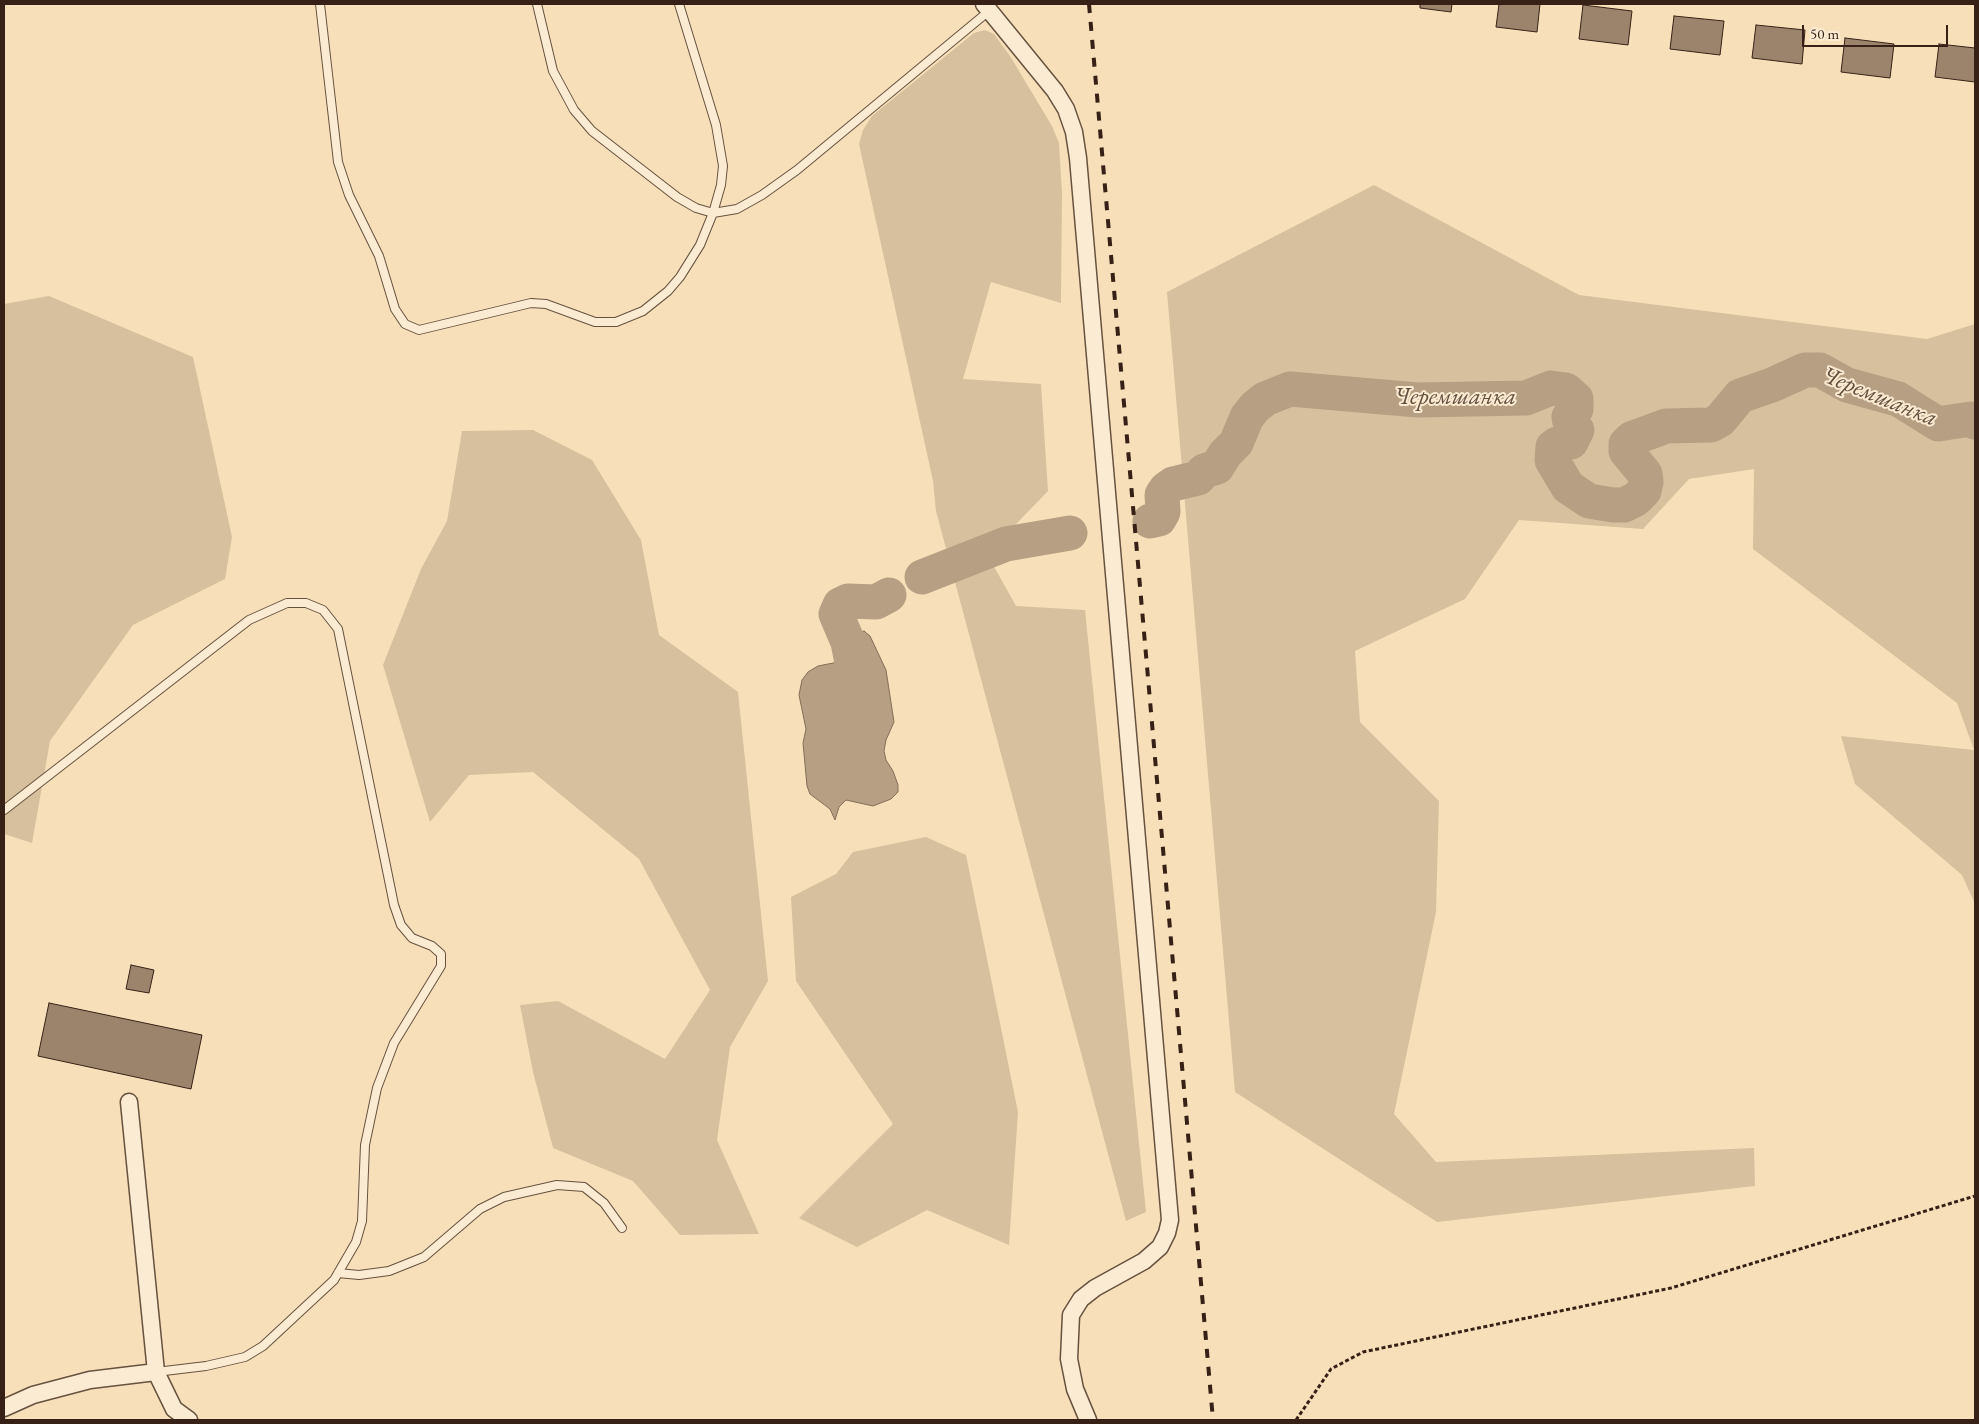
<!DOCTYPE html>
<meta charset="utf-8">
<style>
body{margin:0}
#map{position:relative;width:1979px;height:1424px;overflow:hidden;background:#f7e0b9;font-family:"EB Garamond",serif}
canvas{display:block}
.frame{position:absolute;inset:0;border:5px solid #372116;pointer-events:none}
.scale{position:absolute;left:1802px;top:25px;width:146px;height:22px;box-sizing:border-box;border:2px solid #372116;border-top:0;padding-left:6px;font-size:15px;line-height:18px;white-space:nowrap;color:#372116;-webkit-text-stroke:4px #faebd2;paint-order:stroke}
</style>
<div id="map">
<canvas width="1979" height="1424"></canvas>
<div class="frame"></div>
<div class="scale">50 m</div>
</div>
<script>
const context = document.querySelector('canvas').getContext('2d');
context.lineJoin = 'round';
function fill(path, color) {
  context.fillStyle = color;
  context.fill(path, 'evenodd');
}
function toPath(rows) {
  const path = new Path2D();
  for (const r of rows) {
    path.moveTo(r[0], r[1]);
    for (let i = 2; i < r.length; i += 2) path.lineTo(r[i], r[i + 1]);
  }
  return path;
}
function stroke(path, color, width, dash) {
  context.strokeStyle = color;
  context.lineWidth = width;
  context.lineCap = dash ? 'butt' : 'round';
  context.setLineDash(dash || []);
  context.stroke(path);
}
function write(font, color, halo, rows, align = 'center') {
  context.font = font + ' "EB Garamond",serif';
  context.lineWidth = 4;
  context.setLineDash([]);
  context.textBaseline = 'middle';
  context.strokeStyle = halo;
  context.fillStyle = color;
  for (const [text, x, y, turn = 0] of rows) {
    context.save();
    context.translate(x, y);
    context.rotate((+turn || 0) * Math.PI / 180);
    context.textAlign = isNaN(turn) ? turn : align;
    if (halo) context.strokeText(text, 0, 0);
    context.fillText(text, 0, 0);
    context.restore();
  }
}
const green = toPath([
 [985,30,994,34,1010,56,1052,126,1059,143,1062,193,1061,303,991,282,963,379,1041,384,1048,491,987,554,1016,606,1085,610,1146,1212,1126,1221,936,511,933,481,859,144,863,130,872,116,974,33],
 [1374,185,1579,295,1927,339,1975,324,1975,904,1962,875,1855,784,1841,736,1974,750,1957,703,1753,549,1754,469,1689,479,1643,529,1519,520,1465,599,1355,651,1360,722,1439,801,1436,912,1394,1114,1436,1162,1754,1148,1755,1186,1437,1222,1235,1092,1167,292],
 [49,296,193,357,232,537,225,579,133,625,50,741,32,843,4,834,4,304],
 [533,430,592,460,641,540,659,635,738,692,768,981,730,1047,717,1140,759,1234,680,1235,633,1181,553,1148,533,1072,520,1005,558,1001,665,1059,710,990,639,859,533,772,469,775,430,822,383,665,421,569,447,521,462,431],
 [926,837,966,855,1018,1112,1009,1245,927,1210,857,1247,799,1218,893,1124,796,981,791,897,836,874,853,852]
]);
const water = toPath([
 [864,631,870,636,886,670,894,722,886,740,884,751,886,760,893,771,898,785,898,792,891,799,873,806,846,800,839,807,835,820,830,809,810,794,807,786,803,743,806,729,799,695,802,680,808,672,818,666,838,662,843,643,864,631]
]);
const river = toPath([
 [1150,521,1159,519,1163,512,1162,495,1166,489,1173,484,1198,478,1204,471,1217,467,1225,454,1236,443,1247,417,1255,407,1265,399,1290,389,1418,400,1526,398,1551,388,1566,390,1576,399,1576,409,1569,417,1570,422,1577,430,1571,442,1557,444,1553,447,1552,460,1568,487,1589,501,1613,505,1624,505,1636,499,1644,491,1646,482,1645,474,1626,451,1626,444,1631,439,1666,426,1711,425,1720,420,1740,396,1772,385,1805,370,1820,370,1847,385,1898,399,1938,424,1971,419,1975,422],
 [922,577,1006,544,1070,533],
 [852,663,848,642,836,614,840,605,848,601,876,602,889,595]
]);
const building = toPath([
 [1420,4,1452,4,1451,12,1420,8,1420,4],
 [1499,4,1540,4,1537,32,1496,27,1499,4],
 [1583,5,1632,11,1628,45,1579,39,1583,5],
 [1674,16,1724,21,1720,55,1670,49,1674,16],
 [1756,25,1805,30,1802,64,1752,58,1756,25],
 [1845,38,1894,44,1890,78,1841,72,1845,38],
 [1939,44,1975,48,1975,82,1935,77,1939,44],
 [131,965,154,970,149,993,126,989,131,965],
 [49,1003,202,1035,191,1089,38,1056,49,1003]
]);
const path = toPath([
 [1296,1420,1331,1369,1363,1352,1671,1288,1975,1196]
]);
const service = toPath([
 [320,4,338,162,349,195,379,256,395,309,405,324,419,330,531,303,546,304,595,322,616,322,643,311,668,291,680,277,700,245,713,213,721,185,723,166,716,125,679,4],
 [537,4,553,71,574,110,592,131,677,197,696,208,713,213,737,209,762,195,797,170,989,11],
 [4,810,249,620,287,603,306,603,323,610,338,629,394,905,401,925,412,938,432,946,441,954,441,966,394,1043,377,1088,365,1145,362,1221,356,1242,334,1280,263,1346,245,1357,206,1366,156,1372],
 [338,1273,359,1275,389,1271,424,1257,480,1209,504,1197,557,1185,584,1187,604,1203,622,1228]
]);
const minor = toPath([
 [984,4,1055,91,1066,109,1074,132,1078,158,1170,1220,1167,1233,1160,1247,1144,1261,1095,1288,1081,1299,1071,1315,1069,1359,1075,1389,1088,1420],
 [129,1102,156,1372,174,1409,189,1420],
 [4,1408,33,1395,90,1380,156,1372]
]);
const rail = toPath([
 [1089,4,1213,1420]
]);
const waterNames = [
 ["Черемшанка",1455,397],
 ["Черемшанка",1879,397,22]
];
fill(green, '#d6c09d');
fill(water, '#b69f82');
stroke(water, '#836d57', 1);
stroke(river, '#b69f82', 35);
fill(building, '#9b846b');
stroke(building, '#372116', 1);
stroke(service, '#67513f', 10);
stroke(minor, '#67513f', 19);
stroke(path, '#372116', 3, [4, 2.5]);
stroke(service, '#faebd2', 8);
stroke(minor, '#faebd2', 16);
stroke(rail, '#372116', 4, [9, 9]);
write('italic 24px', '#634d3c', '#faebd2', waterNames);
</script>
